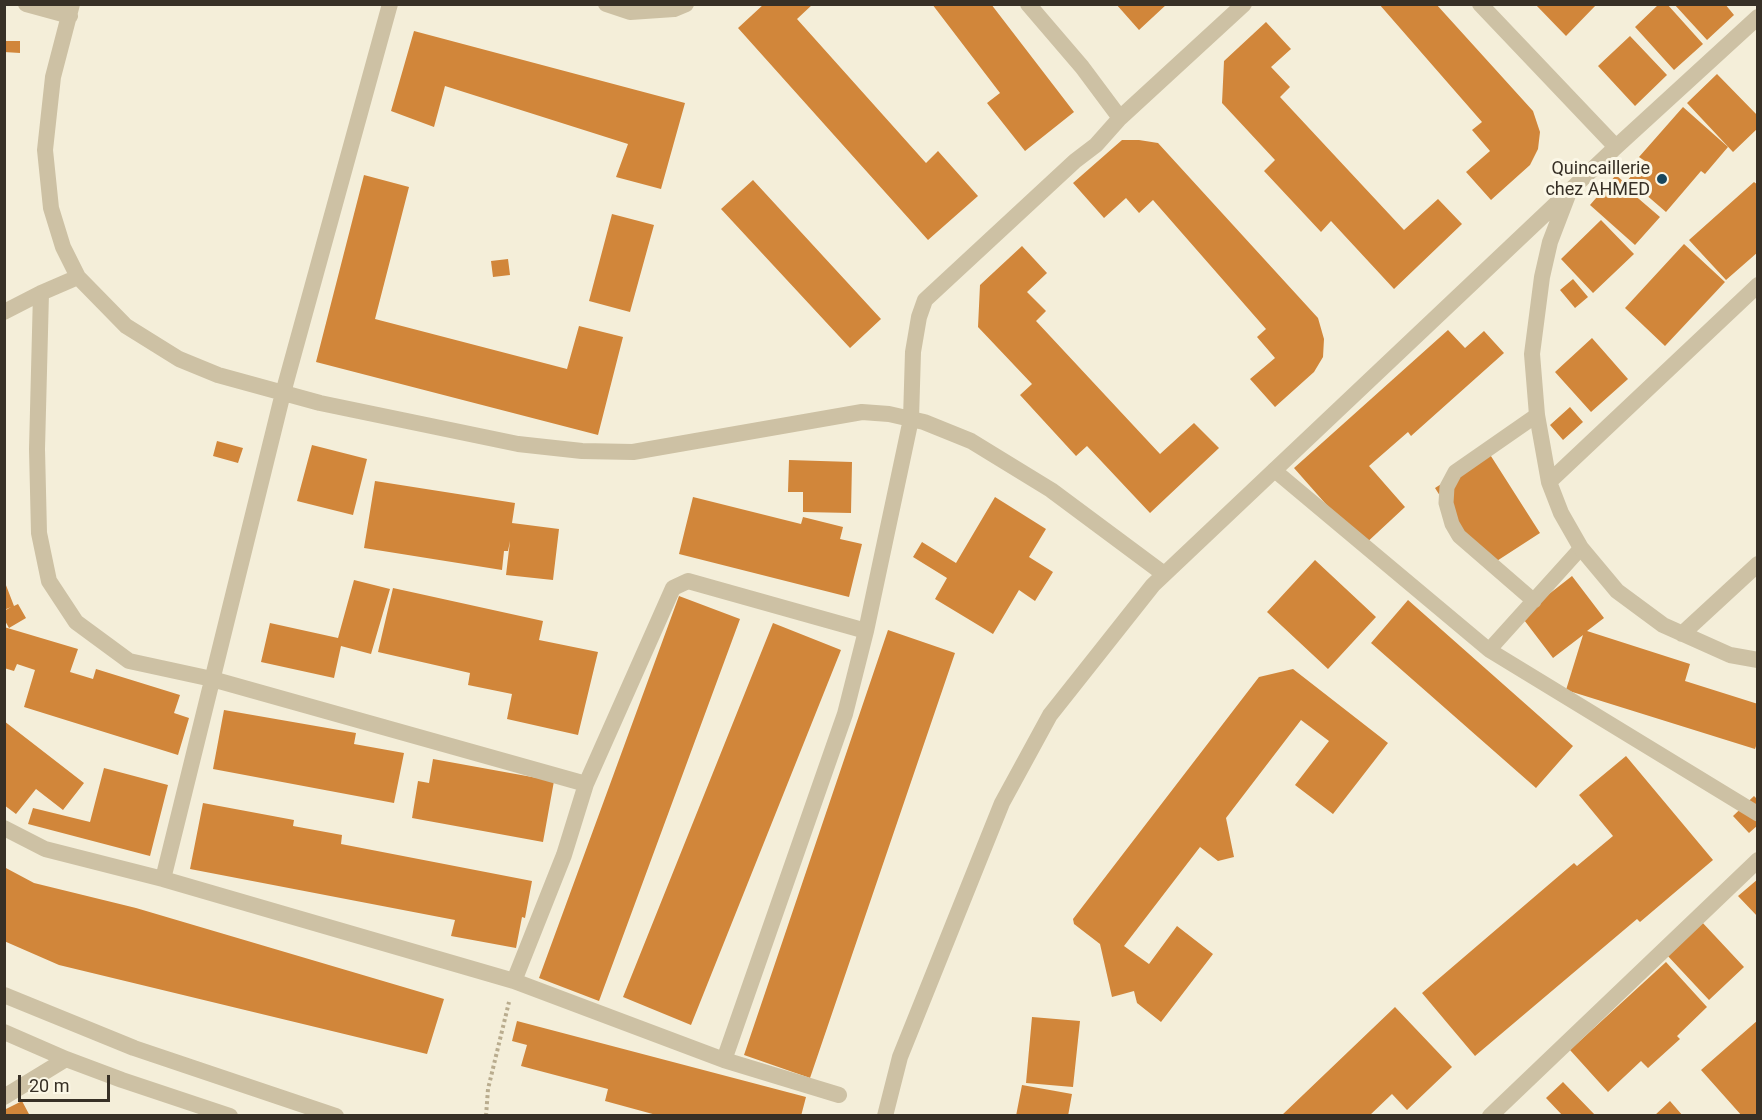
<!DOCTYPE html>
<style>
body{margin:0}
#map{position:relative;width:1762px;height:1120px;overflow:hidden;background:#f4eed9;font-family:Roboto,sans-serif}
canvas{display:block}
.frame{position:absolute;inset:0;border:6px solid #373026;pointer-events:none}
.scale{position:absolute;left:18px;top:1075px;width:92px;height:27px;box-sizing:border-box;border:3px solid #373026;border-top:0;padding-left:8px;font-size:18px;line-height:21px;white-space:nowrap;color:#373026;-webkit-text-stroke:4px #fbf7e6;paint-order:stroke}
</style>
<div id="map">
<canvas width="1762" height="1120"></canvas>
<div class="frame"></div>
<div class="scale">20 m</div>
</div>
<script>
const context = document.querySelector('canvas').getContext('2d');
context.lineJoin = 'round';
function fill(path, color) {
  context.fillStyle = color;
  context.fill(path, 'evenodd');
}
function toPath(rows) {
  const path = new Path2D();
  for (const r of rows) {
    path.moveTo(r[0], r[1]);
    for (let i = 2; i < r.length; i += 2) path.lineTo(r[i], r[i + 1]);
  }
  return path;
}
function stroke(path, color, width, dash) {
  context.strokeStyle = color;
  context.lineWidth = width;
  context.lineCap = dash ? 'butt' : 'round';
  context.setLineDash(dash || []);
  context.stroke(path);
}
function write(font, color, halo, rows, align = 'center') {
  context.font = font + ' Roboto,sans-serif';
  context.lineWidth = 6;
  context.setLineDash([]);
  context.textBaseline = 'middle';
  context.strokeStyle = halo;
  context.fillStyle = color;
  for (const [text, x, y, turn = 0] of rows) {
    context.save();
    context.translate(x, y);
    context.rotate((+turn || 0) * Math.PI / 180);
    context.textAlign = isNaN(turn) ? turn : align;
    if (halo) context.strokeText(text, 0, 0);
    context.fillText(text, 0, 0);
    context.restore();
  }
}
const building = toPath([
 [764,4,813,4,797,19,926,163,938,151,978,196,928,240,738,28],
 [932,4,991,4,1074,112,1025,151,987,103,1000,93],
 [1116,4,1167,4,1139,30],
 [1379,4,1436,4,1533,111,1540,132,1538,149,1530,165,1491,200,1466,172,1490,151,1472,130,1482,122],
 [1535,4,1597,4,1566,36],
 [1659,4,1667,4,1703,44,1674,70,1635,27],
 [1674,4,1725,4,1734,15,1707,40],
 [1266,22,1291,49,1271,67,1290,87,1280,97,1404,230,1438,199,1462,224,1394,289,1331,221,1321,232,1264,171,1275,160,1222,103,1224,61],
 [414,31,685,103,661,189,616,177,628,144,445,86,434,127,391,111],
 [1630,36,1667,75,1635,106,1598,66],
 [4,41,20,41,20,53,4,52],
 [1717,74,1758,116,1758,128,1733,152,1687,103],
 [1683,107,1728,147,1705,174,1701,171,1666,212,1637,187,1632,193,1660,217,1635,245,1590,205,1616,175,1625,183,1645,161,1639,157],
 [1122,140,1139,140,1158,143,1318,318,1324,339,1323,357,1314,372,1275,407,1250,379,1275,358,1257,337,1266,329,1153,200,1139,213,1126,198,1104,218,1073,183],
 [364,175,409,187,375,319,567,369,579,326,623,337,598,435,316,362],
 [753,180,881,319,850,348,721,209],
 [1754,182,1758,185,1758,252,1726,280,1689,240],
 [612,214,654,225,630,312,589,301],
 [1601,220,1634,254,1593,293,1561,259],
 [1684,244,1725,282,1665,346,1625,308],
 [1022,246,1047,273,1027,292,1046,311,1036,321,1160,454,1194,423,1219,448,1150,513,1087,446,1076,456,1020,395,1032,384,978,327,980,285],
 [508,259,510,275,493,277,491,261],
 [1573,279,1588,297,1575,308,1560,290],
 [1448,330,1465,348,1484,331,1504,353,1411,436,1408,432,1369,466,1405,507,1363,546,1294,468],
 [1592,338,1628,379,1591,412,1555,372],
 [1570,407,1583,422,1563,440,1550,425],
 [217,441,243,448,238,463,213,456],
 [312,445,367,459,353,515,297,501],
 [1489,453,1540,533,1486,568,1435,488],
 [789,460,852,462,851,513,803,512,803,492,788,492],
 [375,481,515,503,512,523,559,529,553,580,506,575,510,541,508,551,504,551,502,570,364,548],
 [693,497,801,524,803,517,843,527,840,539,862,544,849,597,679,554],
 [995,497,1046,529,1029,557,1053,572,1035,601,1019,590,993,634,935,599,947,578,913,557,922,542,956,563],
 [1315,560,1376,617,1328,669,1267,612],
 [1572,576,1604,618,1587,631,1690,664,1685,681,1758,704,1758,740,1755,749,1566,690,1583,635,1553,658,1521,616],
 [4,580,14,606,18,604,26,618,9,628,4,619,4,611,11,607,4,610],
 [354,580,390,589,371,654,341,646,334,678,261,662,270,623,338,638],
 [393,588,543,621,539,640,598,652,578,735,507,719,512,694,468,685,470,673,378,652],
 [679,596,740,619,599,1001,539,978],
 [1408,600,1573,746,1536,788,1371,643],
 [773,623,841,650,691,1025,623,997],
 [4,627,78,649,70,672,93,679,96,669,180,695,174,713,189,718,178,755,24,707,35,670,17,664,14,671,4,668],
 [888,630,955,653,810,1078,744,1055],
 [1293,669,1388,743,1333,814,1295,785,1329,741,1301,720,1226,818,1234,857,1218,861,1200,847,1124,946,1149,964,1177,926,1213,954,1161,1022,1137,1003,1134,991,1112,997,1100,944,1074,924,1073,919,1259,677],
 [224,710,356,733,354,744,404,753,394,803,213,769],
 [4,721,84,783,63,810,36,789,16,814,4,805],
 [1626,756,1713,860,1640,922,1637,919,1475,1056,1422,993,1574,863,1577,866,1613,836,1579,795],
 [433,759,554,781,543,842,412,818,418,781,429,783],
 [104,768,168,785,150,856,28,824,33,808,90,822],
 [1754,796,1758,800,1758,825,1749,833,1733,816],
 [203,803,294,820,293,826,342,835,341,844,532,881,525,918,522,917,516,948,451,936,455,920,190,869],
 [4,867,34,883,136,908,444,999,427,1054,59,965,4,941],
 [1758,879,1758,917,1738,896],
 [1701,921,1744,967,1709,1000,1666,954],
 [1666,962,1707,1007,1677,1036,1680,1039,1648,1068,1641,1061,1608,1092,1570,1050],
 [1395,1007,1452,1067,1407,1110,1392,1094,1369,1116,1281,1116],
 [1032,1017,1080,1021,1073,1087,1026,1083],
 [1758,1020,1758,1113,1755,1116,1742,1116,1701,1070],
 [517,1021,806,1097,801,1116,660,1116,605,1101,608,1089,521,1066,527,1045,512,1041],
 [1563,1082,1596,1116,1563,1116,1546,1098],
 [1022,1085,1072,1094,1068,1116,1016,1116],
 [22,1101,30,1116,4,1116,4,1110],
 [1670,1101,1683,1116,1654,1116]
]);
const path = toPath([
 [486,1116,488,1089,509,1002]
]);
const service = toPath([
 [1274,470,1489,650,1758,814],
 [1534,601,1459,536,1452,524,1446,503,1447,487,1455,472,1537,415],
 [1489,650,1581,548]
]);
const minor = toPath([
 [26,4,70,16],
 [72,4,53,77,45,150,51,208,63,247,78,277,126,326,179,359,218,375,320,403,518,444,582,451,633,452,862,412,889,414,924,422,971,441,1051,490,1164,574],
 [606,4,630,12,674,9,686,4],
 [1028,4,1082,67,1120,118],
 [1480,4,1616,147],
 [1568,195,1550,242,1542,277,1532,354,1537,415,1549,482,1561,513,1581,548,1617,591,1663,625,1730,655,1758,660],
 [41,293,37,449,39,533,49,581,76,622,129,661,212,679,586,784],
 [4,312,41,293,78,277],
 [1549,482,1758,285],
 [1682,634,1758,564],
 [4,828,45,849,163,879,514,981,724,1060,839,1095],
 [163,879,283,393,390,4],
 [514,981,564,855,586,784,673,588,688,581,866,631],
 [4,995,134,1048,336,1116],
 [4,1032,66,1059,122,1080,230,1116],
 [724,1060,845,714,866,631,911,419,913,352,919,317,925,300,1075,161,1096,145,1120,118,1244,4],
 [4,1097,66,1059],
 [885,1116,900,1057,1002,803,1050,715,1153,585,1616,147,1758,17],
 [1490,1116,1758,860]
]);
const markers = [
 [1662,179,6,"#18465c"]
];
const poiNames = [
 ["Quincaillerie",1650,169],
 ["chez AHMED",1650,190]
];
fill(building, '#d1863a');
stroke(path, '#b9ac8e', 4, [3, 3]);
stroke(service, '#cdc1a4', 15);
stroke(minor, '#cdc1a4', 16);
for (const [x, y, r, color] of markers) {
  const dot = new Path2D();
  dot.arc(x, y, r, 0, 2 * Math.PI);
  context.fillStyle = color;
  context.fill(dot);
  stroke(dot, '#fbf7e6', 2);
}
write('18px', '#373026', '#fbf7e6', poiNames, 'right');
</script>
